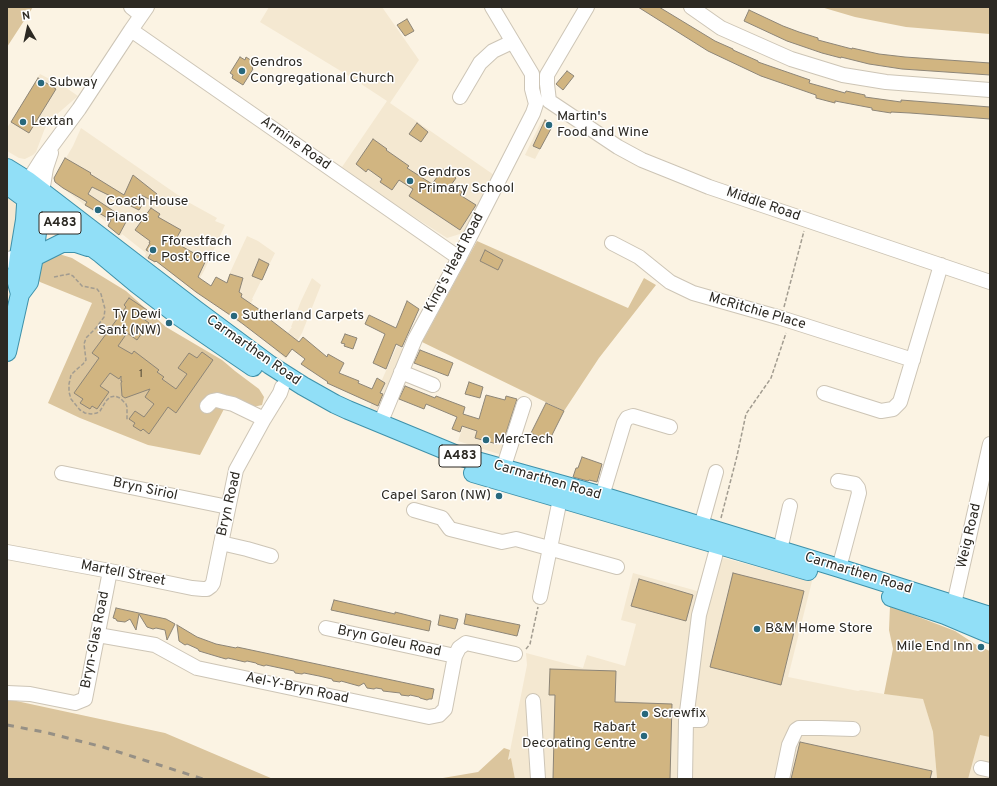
<!DOCTYPE html>
<style>
body{margin:0}
#map{position:relative;width:997px;height:786px;overflow:hidden;background:#fbf3e3;font-family:Overpass,sans-serif}
canvas{display:block}
.frame{position:absolute;inset:0;border:8px solid #2c2923;pointer-events:none}
.north{position:absolute;left:8px;top:8px;width:40px;height:40px;-webkit-text-stroke:3px #fff;paint-order:stroke;rotate:351deg;font-size:11px;font-weight:700;line-height:16px;text-align:center;color:#2c2923}
.north::after{content:'';display:block;margin:auto;width:14px;height:18px;background:#2c2923;clip-path:polygon(50% 0,100% 100%,50% 72%,0 100%)}
</style>
<div id="map">
<canvas width="997" height="786"></canvas>
<div class="frame"></div>
<div class="north">N</div>
</div>
<script>
const context = document.querySelector('canvas').getContext('2d');
context.lineJoin = 'round';
function fill(path, color) {
  context.fillStyle = color;
  context.fill(path, 'evenodd');
}
function toPath(rows) {
  const path = new Path2D();
  for (const r of rows) {
    path.moveTo(r[0], r[1]);
    for (let i = 2; i < r.length; i += 2) path.lineTo(r[i], r[i + 1]);
  }
  return path;
}
function stroke(path, color, width, dash) {
  context.strokeStyle = color;
  context.lineWidth = width;
  context.lineCap = dash ? 'butt' : 'round';
  context.setLineDash(dash || []);
  context.stroke(path);
}
function write(font, color, halo, rows, align = 'center') {
  context.font = font + ' Overpass,sans-serif';
  context.lineWidth = 3;
  context.setLineDash([]);
  context.textBaseline = 'middle';
  context.strokeStyle = halo;
  context.fillStyle = color;
  for (const [text, x, y, turn = 0] of rows) {
    context.save();
    context.translate(x, y);
    context.rotate((+turn || 0) * Math.PI / 180);
    context.textAlign = isNaN(turn) ? turn : align;
    if (halo) context.strokeText(text, 0, 0);
    context.fillText(text, 0, 0);
    context.restore();
  }
}
const built = toPath([
 [269,7,382,7,419,60,390,103,494,175,463,233,447,238,394,204,342,167,387,101,349,76,260,22],
 [40,74,65,87,78,96,55,116,45,128,36,152,33,155,25,159,19,158,7,151,7,128],
 [544,121,548,122,553,125,535,159,525,155,541,122],
 [81,128,188,202,217,218,215,221,225,225,204,271,193,290,156,261,155,262,145,257,146,253,122,234,121,236,108,226,109,224,55,182,54,178,73,146],
 [7,194,18,204,17,231,10,253,7,255],
 [247,236,258,241,275,253,252,299,253,299,241,324,215,305],
 [312,278,321,285,302,333,286,359,275,350,292,327,291,327,301,301],
 [397,346,403,349,376,412,369,409],
 [466,417,516,433,508,457,458,441],
 [708,554,812,581,788,677,858,691,861,690,884,694,923,698,933,732,937,779,515,779,511,759,508,761,527,665,526,653,583,668,587,655,625,666,636,624,621,620,633,573,697,591],
 [990,665,990,779,956,779]
]);
const green = toPath([
 [7,7,33,7,7,47],
 [821,7,990,7,990,34,906,27,855,17],
 [477,241,628,308,644,278,656,285,599,358,564,411,422,342],
 [59,254,72,258,126,291,166,327,222,360,235,371,259,389,264,397,262,405,253,407,224,409,200,455,148,445,80,418,48,403,92,303,40,282,36,278,41,263],
 [890,606,955,631,978,646,990,651,990,737,980,735,968,779,937,779,933,732,923,699,884,694,893,649,889,630],
 [7,699,165,733,273,779,9,779,7,778],
 [504,748,510,750,508,760,511,758,515,779,437,779,478,772]
]);
const building = toPath([
 [638,7,659,7,715,41,733,49,733,50,758,61,758,62,810,80,809,83,845,93,846,91,865,95,865,97,901,102,901,100,990,107,990,119,910,113,891,112,891,113,872,110,872,108,835,101,835,103,816,98,816,95,761,76,708,51,638,7],
 [749,10,783,26,799,32,818,38,818,40,852,49,852,48,879,54,905,57,990,63,990,75,902,69,869,64,841,57,841,58,822,53,787,41,744,21,749,10],
 [407,19,414,31,405,36,397,25,407,19],
 [240,57,245,60,246,57,255,63,252,68,253,69,243,85,232,78,233,75,230,73,240,57],
 [567,71,574,76,563,90,556,84,567,71],
 [38,78,56,89,29,133,11,122,38,78],
 [545,120,553,125,540,149,533,146,545,120],
 [417,123,428,132,421,142,409,134,417,123],
 [373,139,387,149,386,150,409,166,407,168,432,184,443,169,456,178,451,185,462,192,460,195,476,205,460,230,409,196,413,189,399,180,392,190,380,182,382,179,368,169,366,172,356,164,373,139],
 [65,158,91,173,90,174,124,195,133,175,157,194,153,201,139,194,135,201,142,205,139,210,92,187,88,194,127,220,119,235,108,226,111,220,85,205,87,202,63,188,55,182,54,178,65,158],
 [151,208,160,214,158,217,181,230,175,241,183,247,206,260,198,277,211,286,216,277,227,283,230,274,243,278,239,292,242,294,241,297,260,310,259,311,299,342,303,337,327,357,328,354,344,363,339,373,359,381,358,383,372,389,377,378,385,383,380,393,383,394,378,406,327,383,328,382,301,364,305,359,292,349,286,357,239,321,196,292,156,261,155,262,148,258,151,253,146,250,150,243,149,243,150,241,135,230,151,208],
 [485,250,503,260,498,270,480,261,485,250],
 [259,259,269,264,262,280,252,276,259,259],
 [129,298,147,310,141,317,149,323,137,340,127,333,118,346,132,354,134,351,159,370,157,372,164,377,162,379,176,389,187,374,178,368,189,353,197,358,202,352,213,360,176,413,168,407,149,434,143,429,141,431,133,426,135,423,129,419,135,411,144,417,154,404,145,397,150,389,125,398,122,396,121,383,122,381,121,381,121,376,119,379,110,373,100,386,109,392,97,409,92,406,90,409,80,403,83,399,74,393,99,358,92,353,126,307,124,305,129,298],
 [407,301,419,309,402,347,396,344,386,369,373,363,385,334,365,324,369,315,396,328,407,301],
 [345,334,357,338,353,349,344,346,345,344,341,343,345,334],
 [420,350,453,363,448,376,414,363,420,350],
 [469,382,483,387,480,398,465,394,469,382],
 [405,386,435,398,436,396,465,407,463,414,479,419,486,395,505,400,506,396,517,399,504,439,499,438,497,444,475,438,477,431,462,426,460,432,452,429,457,417,426,404,424,409,399,399,405,386],
 [546,403,564,411,549,441,531,433,546,403],
 [582,457,602,464,597,482,589,480,588,481,573,477,576,468,578,468,582,457],
 [733,573,804,591,781,685,710,667,733,573],
 [639,579,693,595,686,621,631,606,639,579],
 [334,600,395,614,395,612,431,621,429,631,331,610,334,600],
 [116,608,166,619,175,624,167,640,165,630,156,628,153,629,147,627,139,614,136,630,130,619,125,622,117,621,116,619,113,618,116,608],
 [466,614,520,625,517,636,464,624,466,614],
 [440,615,458,619,455,629,438,625,440,615],
 [177,625,197,637,216,644,236,648,237,647,434,689,432,699,429,699,427,700,420,698,419,697,410,695,409,696,401,695,400,693,383,691,382,689,376,688,374,689,367,688,364,683,359,686,341,681,340,682,333,681,332,679,319,676,304,673,302,674,295,673,294,671,266,665,264,666,257,664,256,663,247,661,245,662,228,658,226,659,219,657,199,651,198,649,187,644,185,645,179,641,177,625],
 [550,669,616,671,615,702,672,704,670,779,553,779,555,695,549,695,550,669],
 [800,742,932,771,930,779,791,779,800,742]
]);
const path = toPath([
 [989,7,990,7],
 [54,277,69,274,73,276,82,286,97,289,101,294,105,309,104,317,96,328,86,338,84,344,86,360,83,364,76,370,71,375,69,384,69,392,71,399,80,410,85,413,91,414,97,413,100,411,106,401,110,397,115,396,120,398,126,404,127,407,127,421],
 [784,307,804,231],
 [721,518,737,456,746,414,771,378,786,333],
 [526,649,530,644,538,607]
]);
const minor = toPath([
 [131,7,141,15],
 [492,7,532,74],
 [691,7,721,28,791,59,843,75,886,82,990,90],
 [131,30,459,258],
 [547,75,587,7],
 [547,75,547,84,549,101],
 [460,97,480,63,493,51,512,42],
 [549,101,618,147,642,160,672,172,709,187,990,282],
 [28,181,42,159,79,109,131,30,147,7],
 [42,192,46,168,51,153],
 [612,243,639,257,670,282,693,293,781,318,913,360],
 [7,261,9,259,19,256],
 [401,372,433,385],
 [824,393,881,411,893,409,900,402,941,265],
 [207,406,212,401,217,400,224,402,233,404,264,419],
 [380,424,415,339,459,258,533,113,536,104,532,89,532,74],
 [503,469,524,404],
 [62,473,228,507],
 [838,481,855,484,858,488,859,493,839,568],
 [602,496,624,423,627,418,633,416,670,427],
 [414,510,442,518,450,529,502,542,516,539,617,567],
 [701,526,716,472],
 [221,543,247,549,271,556],
 [780,550,790,506],
 [7,552,110,571,192,588,203,589,207,589,211,586,213,583,236,470,264,419,280,393,282,387],
 [540,597,560,499],
 [954,604,990,444],
 [326,628,455,656,459,648,466,643,515,654],
 [98,635,155,645,197,668,429,717,439,715,445,709,455,656],
 [7,693,30,694,75,703,85,699,110,571],
 [533,701,538,779],
 [686,720,701,720],
 [981,768,990,770],
 [685,779,686,720,699,615,718,545],
 [782,779,789,745,796,730,799,728,821,728,853,729]
]);
const major = toPath([
 [7,168,28,181,196,310,270,365,303,386,335,404,348,410,462,457,602,496,718,531,839,568,990,616],
 [7,185,101,254,137,284,180,317,253,367],
 [34,257,62,243,76,243,88,247],
 [20,294,16,279,19,256,25,220,27,190],
 [7,352,20,294,29,282,34,257,41,200],
 [473,473,808,571],
 [891,597,945,615,990,634]
]);
const rail = toPath([
 [7,725,44,732,103,747,203,779]
]);
const markers = [
 [242,71,4,"#28687c"],
 [41,83,4,"#28687c"],
 [23,122,4,"#28687c"],
 [549,125,4,"#28687c"],
 [410,181,4,"#28687c"],
 [98,210,4,"#28687c"],
 [153,250,4,"#28687c"],
 [234,316,4,"#28687c"],
 [169,323,4,"#28687c"],
 [486,440,4,"#28687c"],
 [499,496,4,"#28687c"],
 [757,629,4,"#28687c"],
 [981,647,4,"#28687c"],
 [645,714,4,"#28687c"],
 [644,736,4,"#28687c"]
];
const numberNames = [
 ["1",141,375]
];
const shields = [
 [60,223,42],
 [460,456,42]
];
const shieldNames = [
 ["A483",60,223],
 ["A483",460,456]
];
const poiNames = [
 ["Gendros",250,63],
 ["Congregational Church",250,79],
 ["Subway",49,83],
 ["Martin's",557,117],
 ["Food and Wine",557,133],
 ["Lextan",31,122],
 ["Gendros",418,173],
 ["Primary School",418,189],
 ["Coach House",106,202],
 ["Pianos",106,218],
 ["Fforestfach",161,242],
 ["Post Office",161,258],
 ["Ty Dewi",161,315,"right"],
 ["Sant (NW)",161,331,"right"],
 ["Sutherland Carpets",242,316],
 ["MercTech",494,440],
 ["Capel Saron (NW)",491,496,"right"],
 ["B&M Home Store",765,629],
 ["Mile End Inn",973,647,"right"],
 ["Screwfix",653,714],
 ["Rabart",636,728,"right"],
 ["Decorating Centre",636,744,"right"]
];
const streetNames = [
 ["Armine Road",295,144,35],
 ["Middle Road",763,205,19],
 ["King's Head Road",455,263,-62],
 ["McRitchie Place",757,312,16],
 ["Carmarthen Road",253,351,35],
 ["Carmarthen Road",547,481,16],
 ["Bryn Siriol",145,490,12],
 ["Bryn Road",230,504,-77],
 ["Weig Road",970,536,-77],
 ["Martell Street",123,574,11],
 ["Carmarthen Road",858,574,17],
 ["Bryn-Glas Road",96,640,-79],
 ["Bryn Goleu Road",389,642,12],
 ["Ael-Y-Bryn Road",297,689,12]
];
fill(built, '#f4e8d1');
fill(green, '#dbc59d');
fill(building, '#d1b581');
stroke(building, '#8d8577', 1);
stroke(minor, '#cdc5b6', 16);
stroke(major, '#3e91aa', 20);
stroke(path, '#a29c90', 1.5, [4, 2]);
stroke(minor, '#fff', 14);
stroke(major, '#91dff7', 18);
stroke(rail, '#969085', 3, [7, 7]);
for (const [x, y, r, color] of markers) {
  const dot = new Path2D();
  dot.arc(x, y, r, 0, 2 * Math.PI);
  context.fillStyle = color;
  context.fill(dot);
  stroke(dot, '#fff', 1.5);
}
write('12px', '#554c3a', null, numberNames);
for (const [x, y, w] of shields) {
  const box = new Path2D();
  box.roundRect(x - w / 2, y - 11, w, 22, 3);
  context.fillStyle = '#fff';
  context.fill(box);
  stroke(box, '#2c2923', 1);
}
write('bold 13px', '#2c2923', null, shieldNames);
write('14px', '#2c2923', '#fff', poiNames, 'left');
write('14px', '#2c2923', '#fff', streetNames);
</script>
